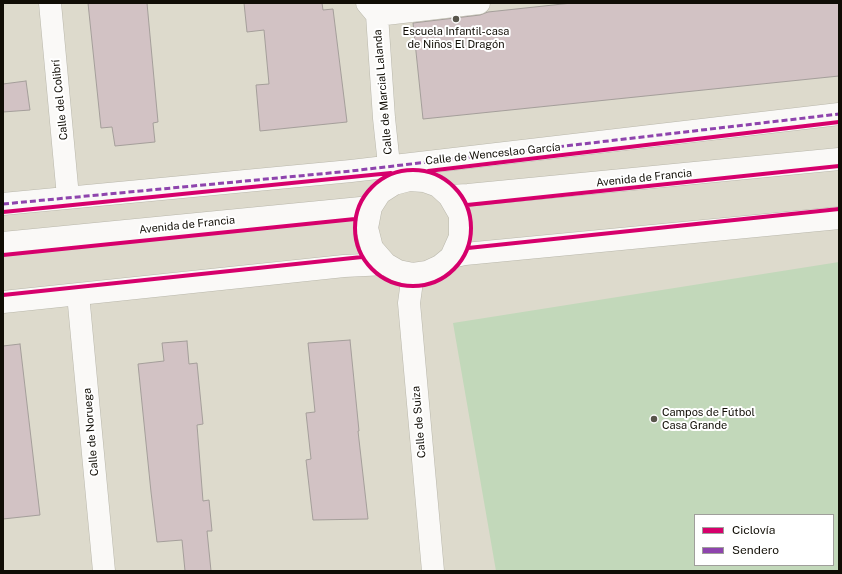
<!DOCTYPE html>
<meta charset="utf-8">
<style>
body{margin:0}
#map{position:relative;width:842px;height:574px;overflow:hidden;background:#dddacc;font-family:"Public Sans",sans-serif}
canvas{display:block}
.frame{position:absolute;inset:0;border:4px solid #100d05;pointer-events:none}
.legend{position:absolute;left:694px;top:514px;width:140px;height:52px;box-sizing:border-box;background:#fff;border:1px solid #9f9e9b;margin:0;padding:5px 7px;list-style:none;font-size:12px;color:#100d05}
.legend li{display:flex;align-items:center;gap:8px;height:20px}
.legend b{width:20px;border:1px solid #9f9e9b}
</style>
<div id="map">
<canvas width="842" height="574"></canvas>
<div class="frame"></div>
<ul class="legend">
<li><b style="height:5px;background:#d6006c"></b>Ciclovía</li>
<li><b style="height:5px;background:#8e44ad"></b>Sendero</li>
</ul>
</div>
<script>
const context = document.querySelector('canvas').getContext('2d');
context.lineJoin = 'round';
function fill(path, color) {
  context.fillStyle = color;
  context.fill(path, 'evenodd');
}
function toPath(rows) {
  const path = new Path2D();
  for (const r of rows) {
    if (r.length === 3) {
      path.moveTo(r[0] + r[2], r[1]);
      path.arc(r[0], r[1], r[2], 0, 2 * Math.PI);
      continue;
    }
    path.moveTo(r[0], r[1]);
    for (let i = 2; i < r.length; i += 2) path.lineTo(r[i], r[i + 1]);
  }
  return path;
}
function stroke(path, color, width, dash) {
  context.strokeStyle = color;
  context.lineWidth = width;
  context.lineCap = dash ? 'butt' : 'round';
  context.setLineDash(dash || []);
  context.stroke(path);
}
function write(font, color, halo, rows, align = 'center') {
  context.font = font + ' "Public Sans",sans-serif';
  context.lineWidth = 4;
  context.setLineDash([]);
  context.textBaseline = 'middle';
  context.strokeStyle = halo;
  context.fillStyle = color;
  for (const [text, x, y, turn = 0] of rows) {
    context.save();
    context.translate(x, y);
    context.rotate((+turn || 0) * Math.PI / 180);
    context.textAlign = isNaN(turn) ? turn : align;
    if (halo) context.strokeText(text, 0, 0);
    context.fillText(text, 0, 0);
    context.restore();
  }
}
const green = toPath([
 [839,262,839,571,496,571,453,323],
 [695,515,833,515,833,565,695,565]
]);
const building = toPath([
 [88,3,147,3,158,122,153,123,155,142,115,146,112,127,101,128,88,3],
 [244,3,322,3,323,10,333,9,347,122,260,131,256,85,269,84,264,30,247,32,244,3],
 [572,3,839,3,839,76,423,119,413,23,480,15,488,12,572,3],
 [26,81,30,110,3,112,3,84,26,81],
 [350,340,359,431,358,431,368,519,313,520,306,460,311,459,306,413,315,412,308,343,350,340],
 [187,341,189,364,197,363,203,424,197,425,203,501,209,500,212,531,207,531,211,571,185,571,182,540,157,542,151,492,138,364,164,361,162,343,187,341],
 [20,344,40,515,3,519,3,346,20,344]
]);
const minor = toPath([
 [50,3,68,197],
 [367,3,377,15,384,118,389,165,393,179],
 [377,15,479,3],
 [449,196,460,215,460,237,451,257,440,266,427,272,413,274,398,271,386,264,372,248,367,228,371,207,380,193,394,184,409,180,424,181,438,186,449,196,468,195,839,159],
 [3,204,351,171,839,114],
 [3,243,371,207],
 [451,257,465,254,839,218],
 [413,274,409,303,433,571],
 [78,294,104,571],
 [3,302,344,266,386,264]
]);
const quiet = toPath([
 [3,204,351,171,839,114]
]);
const cycleway = toPath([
 [413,228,58],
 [428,171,839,122],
 [467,205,839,166],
 [3,212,391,173],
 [468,248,839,209],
 [3,255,355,219],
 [3,295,362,257]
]);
const markers = [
 [456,19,4,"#58554b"],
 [654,419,4,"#58554b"]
];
const poiNames = [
 ["Escuela Infantil-casa",456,32],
 ["de Niños El Dragón",456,45],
 ["Campos de Fútbol",662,413,"left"],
 ["Casa Grande",662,426,"left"]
];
const streetNames = [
 ["Calle de Marcial Lalanda",383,92,-95],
 ["Calle del Colibrí",60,100,-96],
 ["Calle de Wenceslao García",493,154,-6],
 ["Avenida de Francia",644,178,-6],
 ["Avenida de Francia",187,225,-6],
 ["Calle de Suiza",419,422,-95],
 ["Calle de Noruega",91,432,-95]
];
fill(green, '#c2d8ba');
fill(building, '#d2c2c4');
stroke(building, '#a49e9a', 1);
stroke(minor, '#b9b7ab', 23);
stroke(minor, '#faf9f7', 22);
stroke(quiet, '#8e44ad', 3, [6, 3]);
stroke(cycleway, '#d6006c', 4);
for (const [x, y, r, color] of markers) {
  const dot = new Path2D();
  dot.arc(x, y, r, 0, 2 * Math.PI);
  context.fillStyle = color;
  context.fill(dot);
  stroke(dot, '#fff', 1.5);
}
write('11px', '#100d05', '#fff', poiNames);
write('11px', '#100d05', '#fff', streetNames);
</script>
